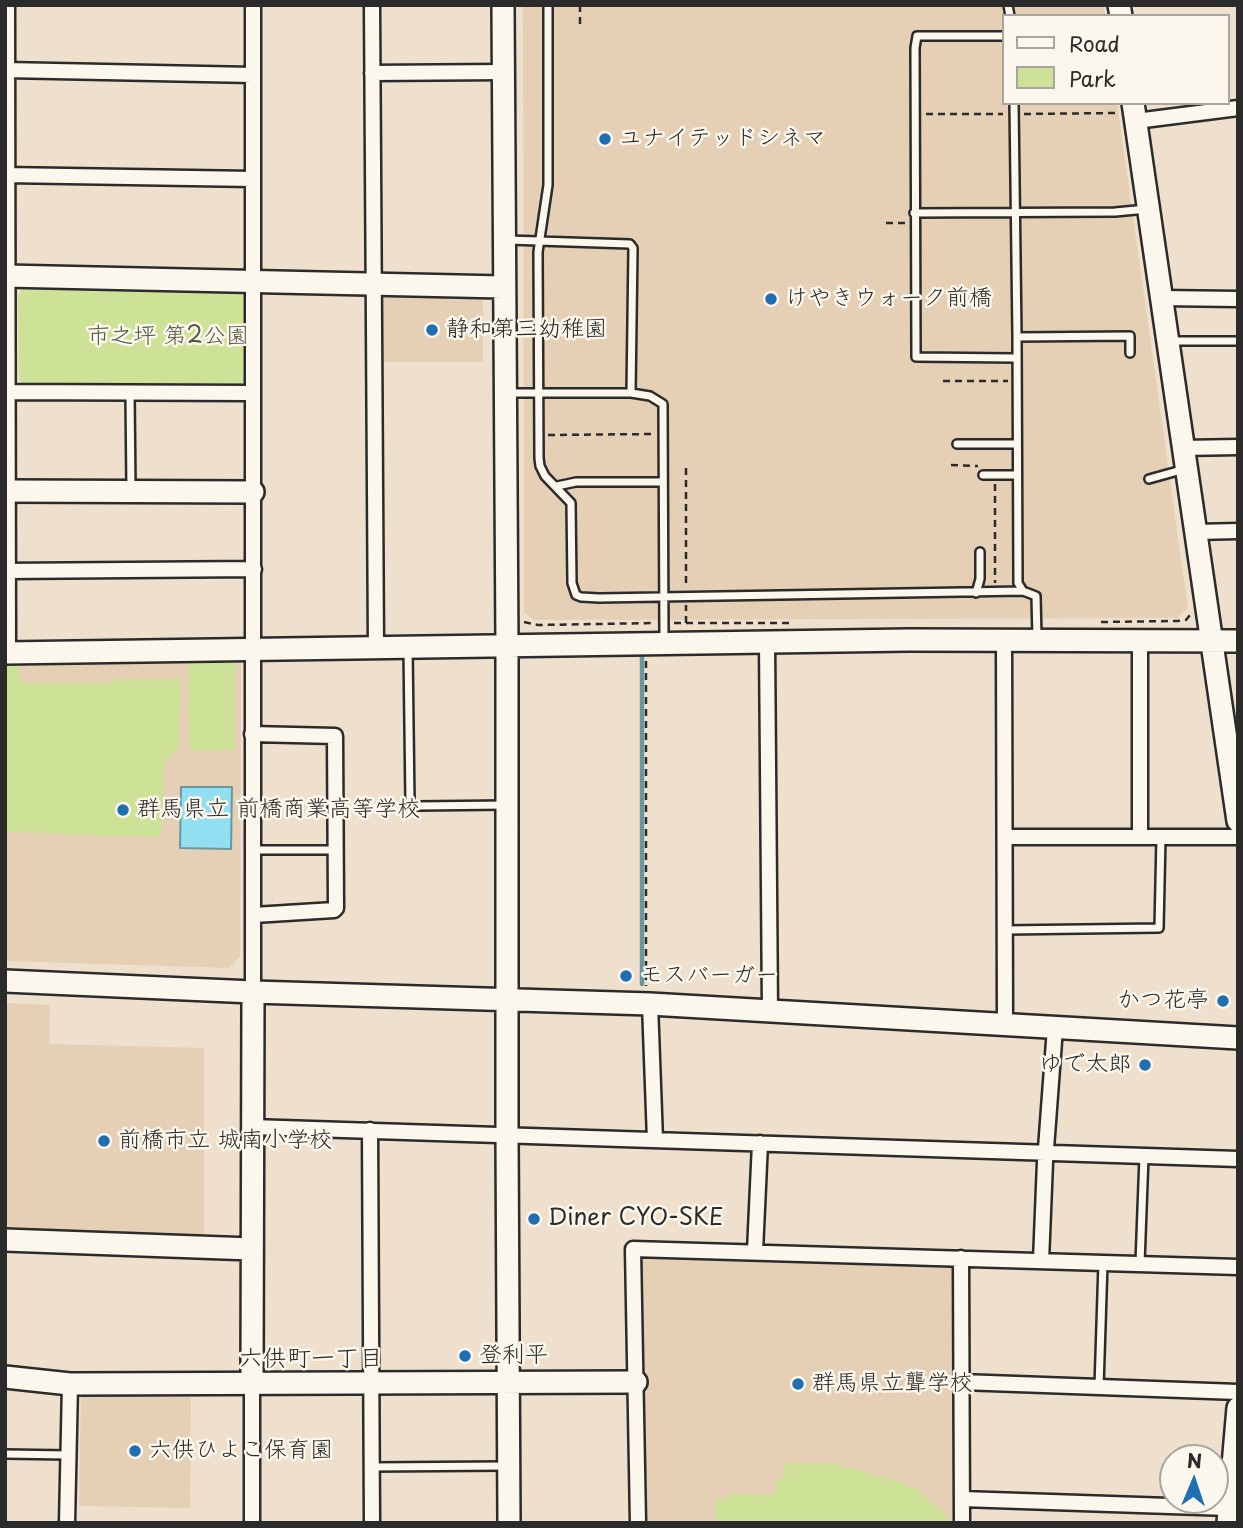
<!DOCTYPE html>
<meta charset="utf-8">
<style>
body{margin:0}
#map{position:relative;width:1243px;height:1528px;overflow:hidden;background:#eee0cc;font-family:"Playpen Sans",sans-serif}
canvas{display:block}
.frame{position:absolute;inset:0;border:7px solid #2b2b2b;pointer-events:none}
.legend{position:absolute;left:1002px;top:14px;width:228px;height:91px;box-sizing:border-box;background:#fbf7ec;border:2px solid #a8a59f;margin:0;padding:9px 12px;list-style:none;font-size:21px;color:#2b2b2b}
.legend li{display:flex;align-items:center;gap:14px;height:35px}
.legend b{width:35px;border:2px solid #a8a59f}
.north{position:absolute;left:1159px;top:1444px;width:70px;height:70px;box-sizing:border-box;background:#fbf7ec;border:2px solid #a8a59f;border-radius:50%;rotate:2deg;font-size:19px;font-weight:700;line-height:28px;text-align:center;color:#2b2b2b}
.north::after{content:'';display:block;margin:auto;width:24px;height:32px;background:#1f6fb2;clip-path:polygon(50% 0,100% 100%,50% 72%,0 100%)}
</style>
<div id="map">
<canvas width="1243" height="1528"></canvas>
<div class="frame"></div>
<ul class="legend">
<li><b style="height:9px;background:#fbf7ec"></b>Road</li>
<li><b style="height:19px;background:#cee297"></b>Park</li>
</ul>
<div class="north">N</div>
</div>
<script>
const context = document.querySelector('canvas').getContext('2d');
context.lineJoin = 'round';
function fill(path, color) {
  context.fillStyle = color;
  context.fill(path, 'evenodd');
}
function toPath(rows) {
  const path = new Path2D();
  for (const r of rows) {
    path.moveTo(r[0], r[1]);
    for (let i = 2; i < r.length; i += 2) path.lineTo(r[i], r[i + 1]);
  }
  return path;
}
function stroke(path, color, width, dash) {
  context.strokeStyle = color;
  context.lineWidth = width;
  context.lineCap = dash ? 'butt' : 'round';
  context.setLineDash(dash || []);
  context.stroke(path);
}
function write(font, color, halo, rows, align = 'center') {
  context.font = font + ' "Playpen Sans","Klee One",sans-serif';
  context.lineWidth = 5;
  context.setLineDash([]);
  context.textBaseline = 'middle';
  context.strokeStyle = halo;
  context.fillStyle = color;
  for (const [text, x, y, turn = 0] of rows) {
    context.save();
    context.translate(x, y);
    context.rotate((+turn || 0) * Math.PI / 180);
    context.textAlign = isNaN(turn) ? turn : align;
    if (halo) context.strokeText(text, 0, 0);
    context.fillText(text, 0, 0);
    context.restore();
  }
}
const built = toPath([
 [523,5,1104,5,1105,16,1003,16,1003,103,1117,103,1188,608,1177,618,534,620,524,612],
 [389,294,483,296,483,362,382,362,381,299],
 [236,660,241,664,240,956,229,968,5,961,5,662],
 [5,1003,50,1005,49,1044,204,1048,204,1242,5,1234],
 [651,1253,948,1264,954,1271,955,1523,642,1523,641,1260],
 [81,1395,191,1397,190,1508,79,1506]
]);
const green = toPath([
 [25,287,238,290,244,297,245,380,239,386,23,384,19,380,18,295],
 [189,662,235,662,235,750,189,750],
 [5,663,19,663,20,683,111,683,120,679,181,679,178,748,164,763,161,837,5,832],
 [784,1463,837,1464,895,1481,917,1489,947,1517,951,1523,716,1523,716,1499,729,1500,730,1494,776,1495,777,1480,783,1480]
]);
const water = toPath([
 [181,787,232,787,231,849,180,848,181,787]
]);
const stream = toPath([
 [642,984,642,654]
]);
const path = toPath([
 [580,5,580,25],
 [926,114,1003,114],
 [1024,114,1119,113],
 [886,223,905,223],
 [943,381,1008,381],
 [548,435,653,434],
 [951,465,978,466],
 [686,468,686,588],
 [995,484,995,583],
 [524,622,538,625,654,623],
 [1101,622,1177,621,1186,620,1190,615],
 [674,623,794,623],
 [686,623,686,605],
 [646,661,646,986]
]);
const lane = toPath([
 [548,5,548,185,538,252,539,458,540,466,545,476,571,503,572,583,576,595,581,597,599,598,1023,591],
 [1008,5,1010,16],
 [1003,36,917,36,915,48,916,357,1015,358],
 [1014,103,1017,337],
 [914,213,1115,212,1147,209],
 [508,240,630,244,633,248,631,393],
 [1169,341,1238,341],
 [130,393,131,490],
 [507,393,631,393,650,396,663,404,664,643],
 [957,444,1016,444],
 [983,475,1016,475],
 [1149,479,1185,469],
 [557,486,576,482,663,482],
 [976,593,980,579,980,552],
 [1037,638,1036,596,1023,591,1018,583,1017,337,1130,336,1130,353],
 [408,649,410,803,417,806,506,805],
 [252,850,335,850],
 [1005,930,1159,928,1161,837],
 [1140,1263,1144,1156],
 [1099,1387,1103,1263],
 [5,1454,68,1455],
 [372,1467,505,1466]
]);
const street = toPath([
 [7,5,8,653],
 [372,5,376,648],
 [5,70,253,75],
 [372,73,503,72],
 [1136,121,1238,108],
 [5,175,253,179],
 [1161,298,1238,299],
 [5,392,253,393],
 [1182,448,1238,447],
 [1195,532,1238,531],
 [5,571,254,569],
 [1004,640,1005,1024],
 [1140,640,1140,837],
 [767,642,770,1012],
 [252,734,335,736,336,908,334,910,254,915],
 [1005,837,1238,837],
 [253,992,253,5],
 [650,1004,655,1140],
 [251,1127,1238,1159],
 [370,1130,372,1523],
 [755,1251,760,1143],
 [961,1258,962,1523],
 [1041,1261,1045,1162,1055,1028],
 [961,1382,1238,1392],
 [962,1499,1229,1508],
 [67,1523,70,1384],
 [252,1523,252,1384],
 [638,1523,633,1249,1238,1267]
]);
const secondary = toPath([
 [503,5,507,646,507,1135,509,1523],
 [1119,5,1121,16],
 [1133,103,1238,821],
 [5,276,503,287],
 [5,491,253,492],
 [5,653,909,640,1238,641],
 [5,981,253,992,650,1004,1238,1038],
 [5,1240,252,1249],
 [5,1377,70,1384,636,1382],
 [252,1384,253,992],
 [1228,1523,1238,1408]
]);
const markers = [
 [605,139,7,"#1f6fb2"],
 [771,299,7,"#1f6fb2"],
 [432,330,7,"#1f6fb2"],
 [123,810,7,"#1f6fb2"],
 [626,976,7,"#1f6fb2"],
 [1223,1001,7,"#1f6fb2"],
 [1145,1065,7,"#1f6fb2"],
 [104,1141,7,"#1f6fb2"],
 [534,1219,7,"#1f6fb2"],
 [465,1356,7,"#1f6fb2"],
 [798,1384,7,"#1f6fb2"],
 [135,1451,7,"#1f6fb2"]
];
const poiNames = [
 ["ユナイテッドシネマ",619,139],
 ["けやきウォーク前橋",785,299],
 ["静和第三幼稚園",446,330],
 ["群馬県立 前橋商業高等学校",137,810],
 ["モスバーガー",640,976],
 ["かつ花亭",1209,1001,"right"],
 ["ゆで太郎",1131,1065,"right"],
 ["前橋市立 城南小学校",118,1141],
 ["Diner CYO-SKE",548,1219],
 ["登利平",479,1356],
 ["群馬県立聾学校",812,1384],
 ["六供ひよこ保育園",149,1451]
];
const parkNames = [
 ["市之坪 第2公園",168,337]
];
const neighbourhoodNames = [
 ["六供町一丁目",311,1359]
];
fill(built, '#e5d0b6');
fill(green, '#cee297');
fill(water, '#91dff1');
stroke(water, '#6897a2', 2);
stroke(stream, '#6897a2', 4.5);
stroke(lane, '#2b2b2b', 12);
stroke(street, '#2b2b2b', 19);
stroke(secondary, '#2b2b2b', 26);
stroke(path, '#2b2b2b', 2.5, [7, 5]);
stroke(lane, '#fbf7ec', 7);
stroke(street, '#fbf7ec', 14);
stroke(secondary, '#fbf7ec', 21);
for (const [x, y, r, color] of markers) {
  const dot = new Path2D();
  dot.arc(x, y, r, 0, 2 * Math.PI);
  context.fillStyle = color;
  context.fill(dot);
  stroke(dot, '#fbf7ec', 2.5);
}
write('23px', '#2b2b2b', '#fbf7ec', poiNames, 'left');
write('23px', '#545946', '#fbf7ec', parkNames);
write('24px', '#2b2b2b', '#fbf7ec', neighbourhoodNames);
</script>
